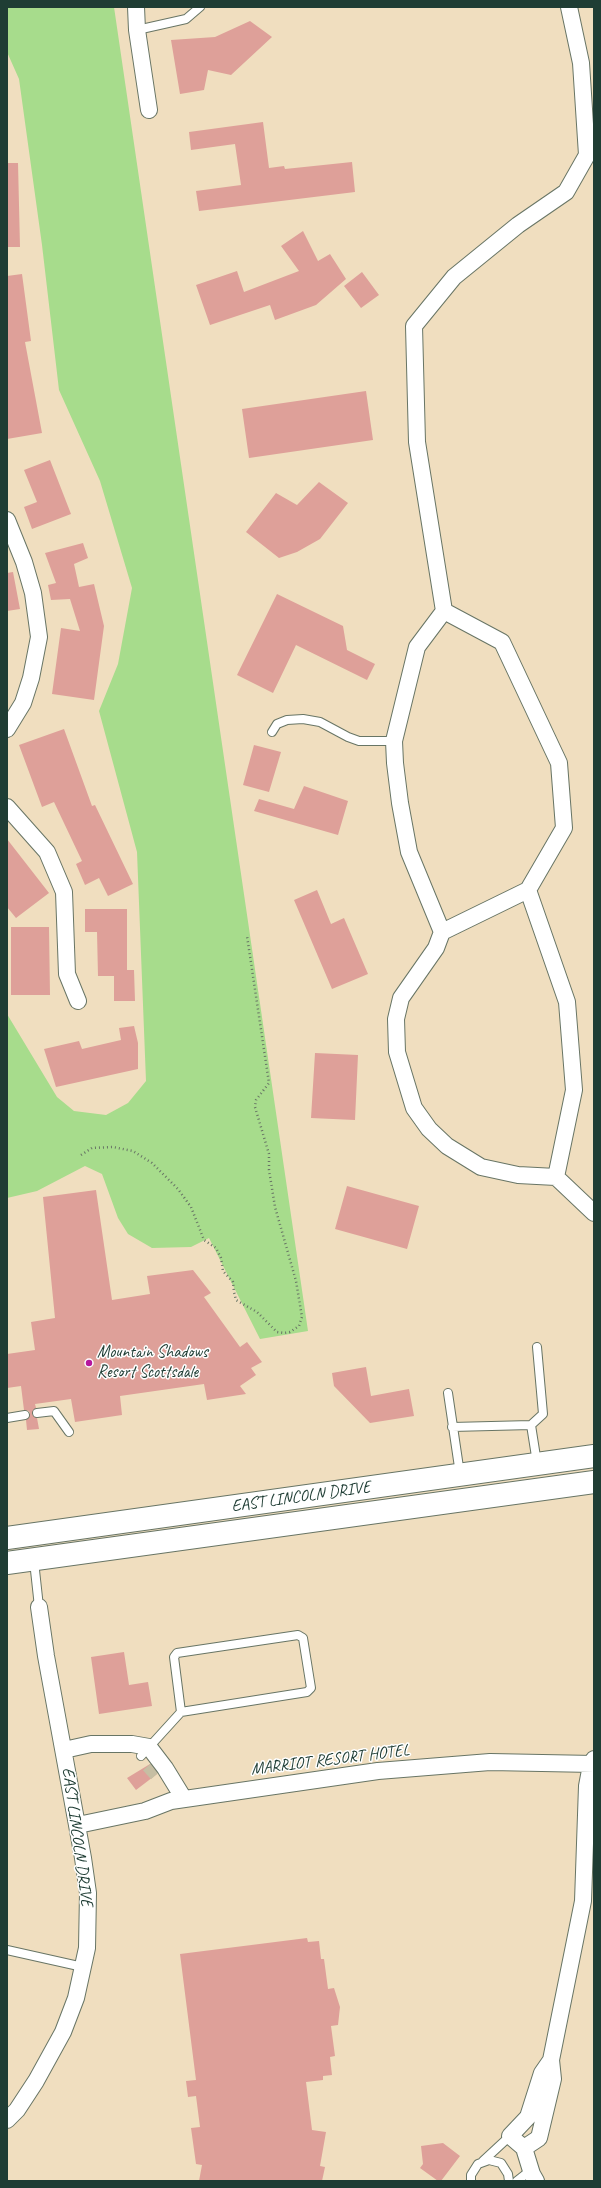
<!DOCTYPE html>
<style>
body{margin:0}
#map{position:relative;width:601px;height:2188px;overflow:hidden;background:#f0debf;font-family:Caveat,sans-serif}
canvas{display:block}
.frame{position:absolute;inset:0;border:8px solid #1f3d34;pointer-events:none}
</style>
<div id="map">
<canvas width="601" height="2188"></canvas>
<div class="frame"></div>
</div>
<script>
const context = document.querySelector('canvas').getContext('2d');
context.lineJoin = 'round';
function fill(path, color) {
  context.fillStyle = color;
  context.fill(path, 'evenodd');
}
function toPath(rows) {
  const path = new Path2D();
  for (const r of rows) {
    path.moveTo(r[0], r[1]);
    for (let i = 2; i < r.length; i += 2) path.lineTo(r[i], r[i + 1]);
  }
  return path;
}
function stroke(path, color, width, dash) {
  context.strokeStyle = color;
  context.lineWidth = width;
  context.lineCap = dash ? 'butt' : 'round';
  context.setLineDash(dash || []);
  context.stroke(path);
}
function write(font, color, halo, rows, align = 'center') {
  context.font = font + ' Caveat,sans-serif';
  context.lineWidth = 3;
  context.setLineDash([]);
  context.textBaseline = 'middle';
  context.strokeStyle = halo;
  context.fillStyle = color;
  for (const [text, x, y, turn = 0] of rows) {
    context.save();
    context.translate(x, y);
    context.rotate((+turn || 0) * Math.PI / 180);
    context.textAlign = isNaN(turn) ? turn : align;
    if (halo) context.strokeText(text, 0, 0);
    context.fillText(text, 0, 0);
    context.restore();
  }
}
const green = toPath([
 [7,7,114,7,308,1331,260,1339,209,1238,191,1247,152,1248,128,1234,118,1218,102,1174,85,1166,37,1191,7,1198,7,1014,57,1097,74,1111,106,1115,128,1103,146,1081,137,852,99,711,118,664,132,588,100,481,59,390,42,245,19,79,7,52]
]);
const building = toPath([
 [250,21,272,37,231,75,208,70,204,90,180,94,171,40,215,37],
 [263,122,269,168,284,166,285,169,352,162,355,192,199,211,196,191,241,185,235,144,191,150,189,132],
 [7,163,18,163,20,247,7,247],
 [303,231,318,261,330,254,346,279,316,305,275,320,270,305,210,325,196,285,237,271,244,292,299,271,281,246],
 [362,272,379,295,361,308,344,286],
 [22,274,31,341,25,342,42,433,7,439,7,276],
 [366,391,373,440,249,458,242,409],
 [50,460,71,514,32,529,24,507,37,502,24,470],
 [319,482,348,503,320,539,297,552,279,558,246,532,276,493,297,505],
 [83,543,88,558,74,564,79,587,94,584,104,626,94,700,52,694,61,628,80,631,70,599,51,600,48,585,56,583,45,553],
 [13,572,20,609,7,611,7,573],
 [277,594,343,626,347,650,375,664,367,680,296,645,273,693,237,675],
 [64,729,92,806,95,805,133,884,108,896,99,878,85,885,76,864,82,861,54,802,42,807,19,745],
 [254,745,281,752,269,792,243,785],
 [304,786,348,801,338,835,254,811,259,799,294,809],
 [7,839,49,893,16,918,7,907],
 [317,890,331,924,344,918,368,974,332,989,294,900],
 [85,909,127,909,127,970,134,970,135,1001,114,1001,114,976,98,976,97,932,85,932],
 [11,927,49,927,50,995,11,995],
 [134,1026,138,1043,138,1069,56,1087,44,1049,79,1041,82,1049,121,1040,119,1028],
 [315,1053,358,1055,355,1120,311,1118],
 [347,1186,419,1206,407,1249,335,1229],
 [96,1190,112,1300,150,1294,147,1276,193,1270,211,1293,204,1297,240,1347,247,1342,262,1362,251,1368,256,1375,240,1386,246,1394,207,1400,204,1384,120,1396,122,1415,75,1422,71,1399,35,1404,36,1408,32,1414,37,1418,39,1429,27,1430,26,1420,30,1414,29,1411,24,1410,21,1386,7,1388,7,1354,35,1350,31,1322,55,1318,43,1197],
 [366,1367,371,1396,409,1389,414,1416,370,1423,334,1386,332,1373],
 [124,1652,129,1685,148,1682,152,1706,99,1714,91,1657],
 [150,1764,157,1774,136,1790,127,1778],
 [307,1938,308,1942,319,1941,321,1959,324,1959,328,1989,334,1988,340,2007,338,2025,331,2026,335,2056,330,2057,332,2075,323,2076,323,2080,306,2082,312,2130,326,2132,320,2166,325,2167,322,2181,199,2181,202,2165,196,2164,191,2128,200,2127,196,2096,188,2097,186,2081,196,2080,180,1954],
 [443,2143,460,2156,441,2181,438,2181,420,2168,423,2164,421,2146]
]);
const streetTunnel = toPath([
 [149,1765,157,1774]
]);
const path = toPath([
 [81,1155,92,1148,113,1147,133,1151,152,1163,178,1189,191,1207,204,1240,216,1248,221,1258,223,1271,233,1282,234,1292,236,1300,257,1312,277,1332,284,1333,290,1332,299,1326,302,1317,296,1281,275,1207,269,1170,269,1154,255,1107,256,1100,269,1083,247,936]
]);
const lane = toPath([
 [137,30,186,19,200,7],
 [272,732,277,724,287,720,303,719,320,722,348,737,359,741,394,741],
 [448,1393,460,1474],
 [37,1413,54,1411,69,1432],
 [7,1418,25,1415],
 [531,1425,543,1414,537,1347],
 [452,1427,531,1425,537,1463],
 [34,1561,39,1607],
 [141,1756,181,1712,174,1657,177,1653,298,1635,303,1638,311,1688,307,1692,181,1712],
 [7,1950,83,1967],
 [483,2161,510,2136],
 [471,2181,471,2175,478,2164,489,2160,501,2163,508,2174,509,2181],
 [517,2181,531,2170]
]);
const street = toPath([
 [136,7,137,30,149,110],
 [569,7,581,63,587,155,566,192,518,225,454,277,414,326,417,442,444,611,417,647,394,741,395,763,400,803,409,852,442,932,436,948,401,998,396,1019,397,1052,414,1108,429,1129,447,1146,481,1167,518,1175,556,1177,594,1213],
 [7,520,24,562,33,593,39,637,31,678,23,703,7,729],
 [444,611,502,642,559,763,564,828,528,890,567,1002,574,1090,556,1177],
 [7,807,47,852,64,892,67,974,78,1001],
 [442,932,528,890],
 [64,1750,91,1744,132,1744,149,1747,165,1768,184,1799],
 [78,1825,145,1811,171,1801,378,1771,490,1762,594,1764],
 [7,2120,17,2110,36,2081,63,2032,76,1998,87,1948,88,1893,83,1858,46,1656,39,1607],
 [524,2148,539,2138,553,2079,551,2060,583,1901,587,1786,591,1765,594,1759],
 [536,2181,532,2174,524,2148,510,2136,528,2117,542,2073,551,2060]
]);
const secondary = toPath([
 [7,1538,594,1456],
 [7,1563,594,1482]
]);
const markers = [
 [89,1363,4,"#b5179e"]
];
const poiNames = [
 ["Mountain Shadows",97,1353],
 ["Resort Scottsdale",97,1373]
];
const streetNames = [
 ["EAST LINCOLN DRIVE",301,1497,-8],
 ["MARRIOT RESORT HOTEL",330,1760,-7],
 ["EAST LINCOLN DRIVE",77,1837,82]
];
fill(green, '#a7dc8c');
fill(building, '#dea099');
stroke(streetTunnel, '#c6bea3', 16, [16, 8]);
stroke(lane, '#687565', 10);
stroke(street, '#687565', 18);
stroke(secondary, '#687565', 24);
stroke(path, '#687565', 2.5, [1, 3]);
stroke(lane, '#fff', 8);
stroke(street, '#fff', 16);
stroke(secondary, '#fff', 22);
for (const [x, y, r, color] of markers) {
  const dot = new Path2D();
  dot.arc(x, y, r, 0, 2 * Math.PI);
  context.fillStyle = color;
  context.fill(dot);
  stroke(dot, '#fff', 1.5);
}
write('17px', '#1f3d34', '#fff', poiNames, 'left');
write('17px', '#1f3d34', '#fff', streetNames);
</script>
